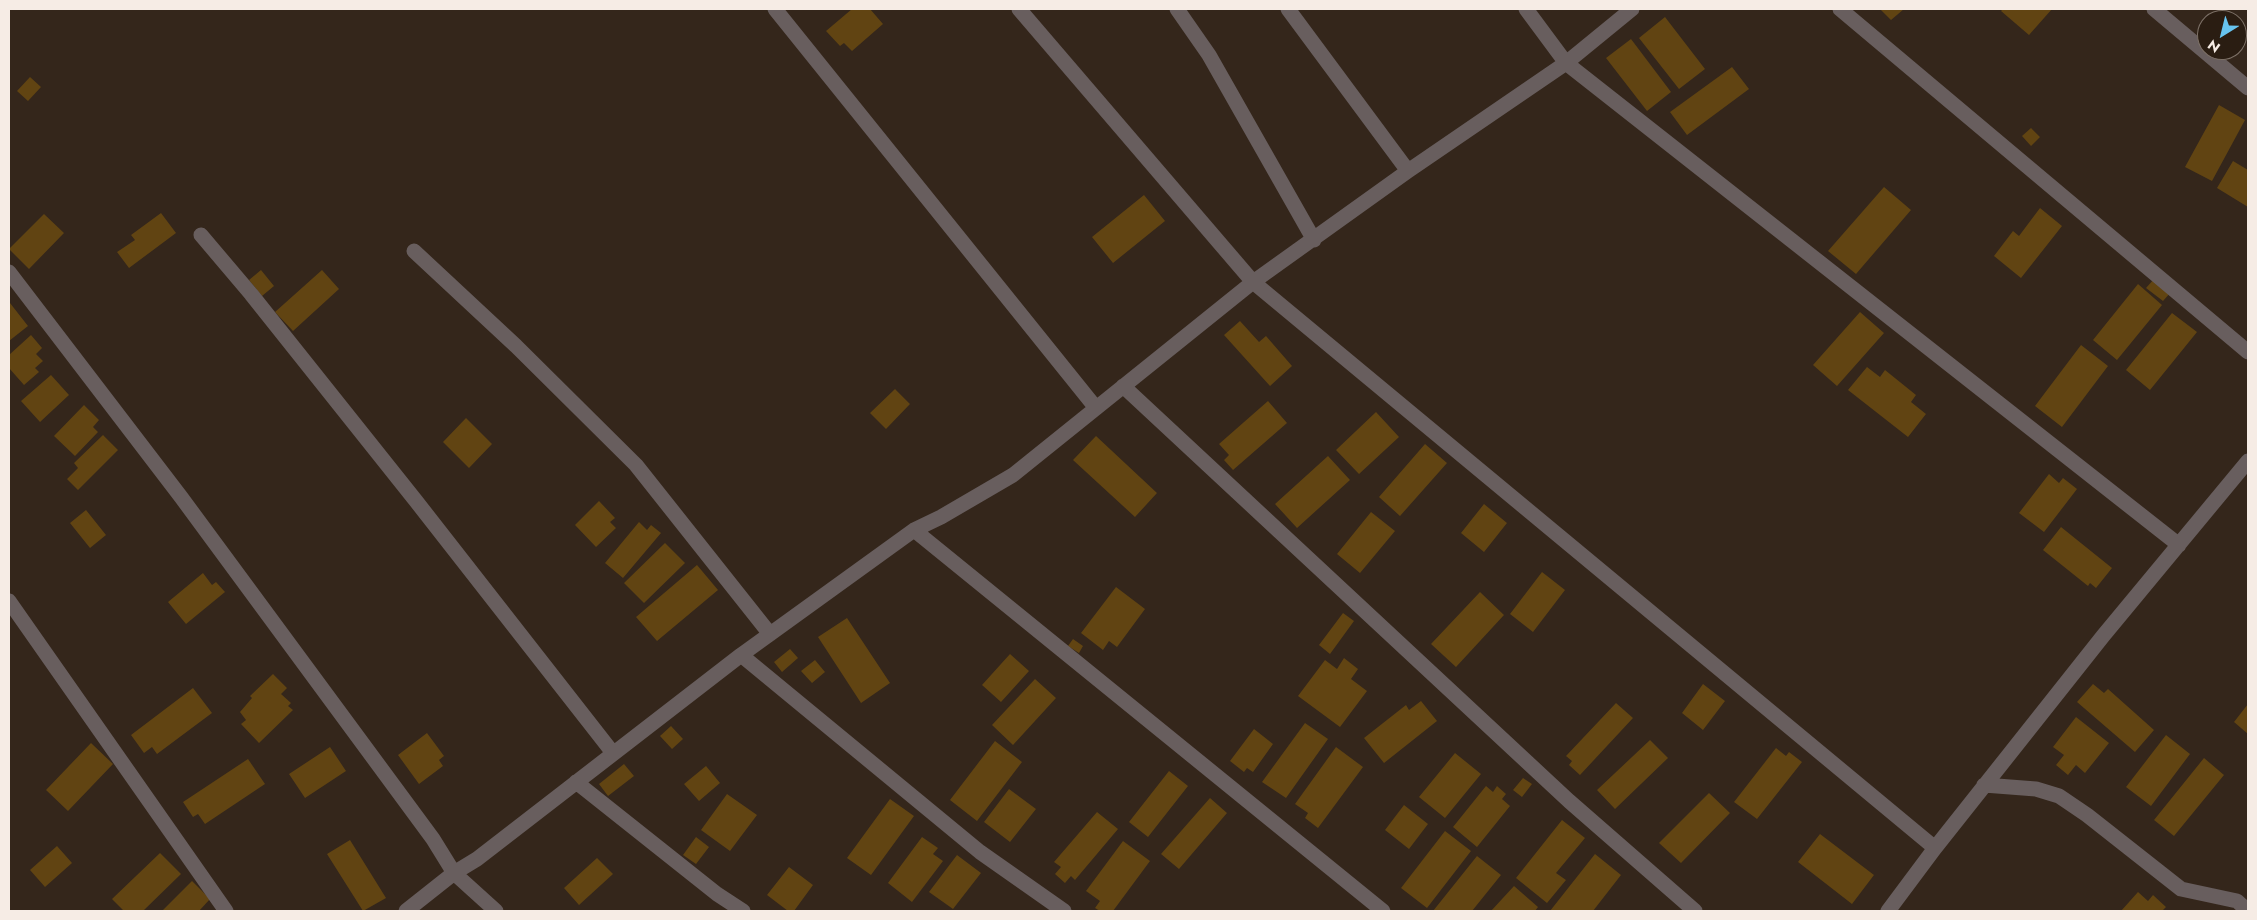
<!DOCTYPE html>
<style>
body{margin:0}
#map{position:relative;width:2257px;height:920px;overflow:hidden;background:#34261b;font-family:Jost,sans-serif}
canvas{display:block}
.frame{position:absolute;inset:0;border:10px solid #f6ece5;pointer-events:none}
.north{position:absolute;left:2197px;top:10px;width:50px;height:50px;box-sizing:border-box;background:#2a1d12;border:1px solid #7c7066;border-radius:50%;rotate:216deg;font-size:14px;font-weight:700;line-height:20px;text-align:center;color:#f6ece5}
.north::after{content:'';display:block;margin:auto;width:18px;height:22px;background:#67c4ef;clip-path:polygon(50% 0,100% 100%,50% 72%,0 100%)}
</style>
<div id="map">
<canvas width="2257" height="920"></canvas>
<div class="frame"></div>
<div class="north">N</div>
</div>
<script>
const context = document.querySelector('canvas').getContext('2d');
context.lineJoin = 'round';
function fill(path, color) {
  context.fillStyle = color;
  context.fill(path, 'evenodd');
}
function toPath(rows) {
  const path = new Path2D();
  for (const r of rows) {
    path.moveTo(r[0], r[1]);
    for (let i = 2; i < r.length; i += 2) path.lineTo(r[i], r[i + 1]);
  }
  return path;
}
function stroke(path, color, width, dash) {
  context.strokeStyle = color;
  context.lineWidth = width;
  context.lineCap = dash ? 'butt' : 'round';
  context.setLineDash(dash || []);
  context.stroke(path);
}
const building = toPath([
 [852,9,870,9,883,24,852,51,844,43,840,46,826,31],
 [1880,9,1904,9,1891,20],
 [2003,9,2052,9,2029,35,2001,11],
 [1665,17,1705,69,1679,89,1639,38],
 [1631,39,1671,92,1647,111,1606,58],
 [1732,67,1749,89,1687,135,1670,112],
 [30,77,41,87,28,101,17,91],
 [2219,105,2245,120,2212,181,2185,167],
 [2031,128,2040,137,2031,146,2022,136],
 [2233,161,2248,170,2248,207,2217,188],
 [1884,187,1911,210,1856,274,1828,251],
 [1144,195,1165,221,1113,263,1092,237],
 [2040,208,2062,226,2021,278,1994,256,2013,231,2019,236],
 [161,213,176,233,129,268,117,252,135,240,131,235],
 [44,214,64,233,29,269,9,249],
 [261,270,274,286,262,296,249,280],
 [322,270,339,289,293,331,275,312],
 [2154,279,2171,292,2163,301,2146,288],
 [2138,284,2162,305,2117,360,2093,340],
 [10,303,28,326,9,341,9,304],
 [1860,312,1884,333,1837,386,1813,365],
 [2172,313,2197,332,2150,390,2126,370],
 [1240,321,1259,342,1266,336,1292,366,1270,386,1224,335],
 [31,335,42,348,36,354,43,361,35,368,39,372,24,385,9,368,9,355],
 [2081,345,2108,366,2062,427,2035,406],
 [1867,367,1880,377,1885,370,1916,395,1911,402,1926,414,1908,437,1848,390],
 [51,375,69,395,40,422,21,401],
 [895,389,910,404,886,429,870,413],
 [1268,401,1287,423,1233,470,1224,460,1229,455,1219,444],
 [84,405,99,420,93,427,98,432,75,456,54,436],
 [1376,412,1399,437,1359,474,1336,450],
 [466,418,492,444,469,468,443,442],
 [103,435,118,450,78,490,67,479,78,468,74,463],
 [1096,436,1157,493,1135,517,1073,460],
 [1425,444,1447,463,1400,516,1379,497],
 [1328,456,1350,480,1297,528,1275,504],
 [2049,474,2059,483,2063,478,2077,489,2044,532,2019,513],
 [599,501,615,518,610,522,616,528,596,547,575,525],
 [1484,504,1507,523,1484,552,1461,533],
 [86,510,106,535,90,548,70,523],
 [1371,512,1395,531,1360,573,1337,554],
 [639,522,647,530,651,525,661,533,623,578,605,563],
 [2061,527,2112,568,2096,588,2090,583,2088,586,2043,550],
 [665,543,685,563,644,603,624,583],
 [697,565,718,590,657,641,636,617],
 [1542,572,1565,590,1533,632,1510,614],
 [203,573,212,585,216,582,225,592,186,624,168,602],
 [1116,587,1145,609,1117,647,1109,641,1103,650,1081,633],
 [1480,592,1504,615,1456,667,1431,644],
 [1343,613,1354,621,1330,654,1319,645],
 [847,618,890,683,861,703,818,637],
 [1073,639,1083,646,1079,653,1068,646],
 [790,649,798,658,782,672,774,662],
 [1010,654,1029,671,1001,702,982,685],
 [1344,658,1358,669,1351,679,1367,691,1340,727,1298,696,1325,660,1337,669],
 [815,660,825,672,812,683,801,671],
 [273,674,287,688,281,694,291,703,288,706,293,710,259,743,241,724,246,720,240,712,252,698,250,696],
 [1035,679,1056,698,1013,745,992,725],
 [1703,684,1725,701,1703,730,1682,713],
 [2093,684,2104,693,2108,689,2154,730,2135,752,2077,702],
 [193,688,212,713,157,754,152,747,144,753,131,735],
 [1421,701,1437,721,1384,763,1364,738,1406,705,1409,710],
 [1616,703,1633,718,1580,775,1569,765,1572,761,1566,756],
 [2248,704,2248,734,2234,722],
 [2076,717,2109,743,2085,773,2076,765,2068,775,2056,765,2064,755,2053,747],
 [1305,723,1328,739,1286,798,1262,782],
 [671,726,683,739,672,749,660,736],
 [1254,729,1273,744,1253,772,1247,768,1244,772,1230,761],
 [427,733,444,756,439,760,443,766,419,784,398,755],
 [2166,735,2190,754,2151,806,2126,787],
 [1650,740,1668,758,1615,809,1597,790],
 [995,741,1022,762,977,821,950,800],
 [91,743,113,764,68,811,46,790],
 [330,747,346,771,305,798,289,774],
 [1336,747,1363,767,1318,828,1305,818,1308,813,1295,804],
 [1776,748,1786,756,1789,752,1802,762,1757,819,1734,802],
 [1455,753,1481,774,1445,818,1419,797],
 [2204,758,2224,775,2174,836,2154,820],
 [248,759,265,784,205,824,198,814,193,817,183,802],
 [624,764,634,776,608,796,599,784],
 [706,766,720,783,699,801,684,784],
 [1169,771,1188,786,1148,837,1129,822],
 [1523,778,1532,784,1522,797,1513,790],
 [1486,786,1493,792,1497,786,1506,794,1502,799,1510,806,1477,847,1453,827],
 [1009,789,1036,809,1010,842,984,822],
 [1709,793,1730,813,1681,863,1659,843],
 [727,794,757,815,730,851,701,830],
 [1210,798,1227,813,1179,869,1161,854],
 [890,799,914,816,871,875,847,858],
 [1404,805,1428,824,1409,849,1385,830],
 [1097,812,1118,829,1075,880,1071,876,1065,883,1055,874,1061,867,1054,862],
 [1562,820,1585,838,1556,873,1566,880,1547,903,1516,878],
 [1445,831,1471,851,1427,908,1401,888],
 [1820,834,1874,875,1852,904,1798,862],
 [696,837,709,847,696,864,683,855],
 [922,837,938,848,933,854,943,861,912,902,888,883],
 [350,840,386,898,363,911,327,854],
 [1123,841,1150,861,1113,911,1100,911,1095,908,1100,901,1086,891],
 [57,846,72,863,45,887,30,870],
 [160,853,181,874,143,911,124,911,112,899],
 [1595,854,1621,875,1593,911,1550,911],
 [957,855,981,873,953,909,929,892],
 [1477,856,1501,875,1472,911,1433,911],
 [597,858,613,874,579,905,564,888],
 [789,867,813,885,794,911,788,911,767,895],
 [192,881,210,899,199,911,162,911],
 [1514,886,1538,907,1535,911,1491,911],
 [2138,892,2148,901,2153,895,2166,907,2162,911,2121,911]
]);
const minor = toPath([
 [775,9,1096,408],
 [1019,9,1253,282,1935,848],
 [1177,9,1209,55,1314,240],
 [1288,9,1408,171],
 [1526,9,1566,63,2179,545],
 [1840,9,2248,352],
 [2154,9,2248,88],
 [201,235,251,294,416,501,613,753],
 [414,251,516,346,636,465,770,634],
 [9,272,181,497,433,839,454,873,496,911],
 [1123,386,1569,801,1695,911],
 [914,530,1383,911],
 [9,601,226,911],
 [741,655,980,852,1064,911],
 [576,782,717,894,743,911],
 [1984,785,2036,789,2059,796,2087,815,2181,889,2237,901,2248,911],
 [406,911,454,873,477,859,741,655,914,530,941,517,1013,475,1253,282,1408,171,1566,63,1632,9],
 [1888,911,1935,848,2103,636,2248,461]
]);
fill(building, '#614412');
stroke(minor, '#685e5e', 15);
</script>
